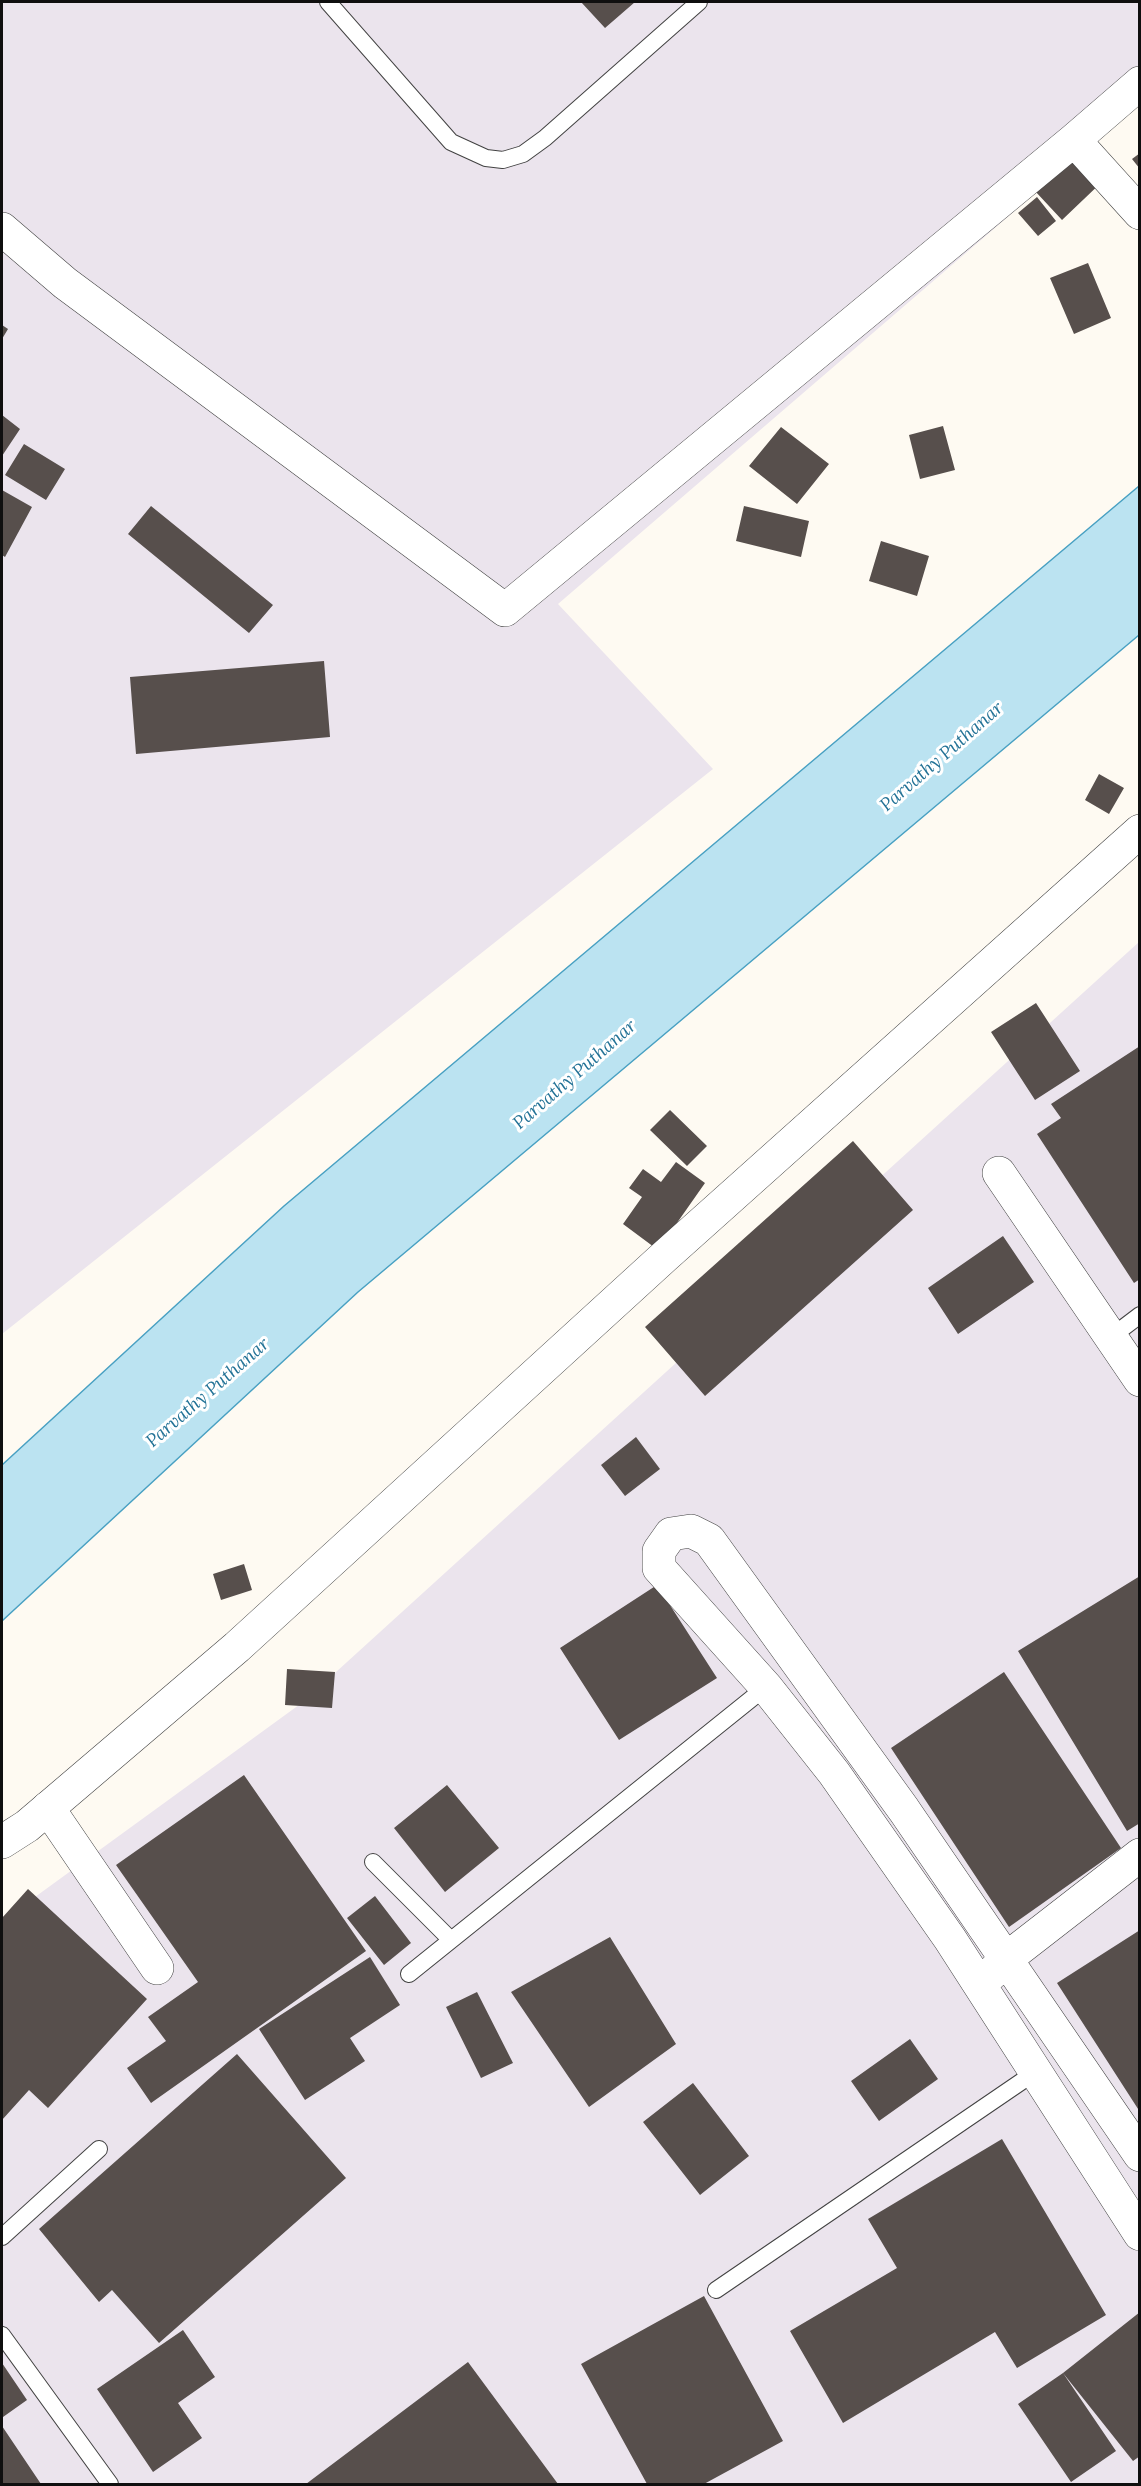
<!DOCTYPE html>
<style>
body{margin:0}
#map{position:relative;width:1141px;height:2486px;overflow:hidden;background:#fefaf2;font-family:Lora,serif}
canvas{display:block}
.frame{position:absolute;inset:0;border:3px solid #0f0f0f;pointer-events:none}
</style>
<div id="map">
<canvas width="1141" height="2486"></canvas>
<div class="frame"></div>
</div>
<script>
const context = document.querySelector('canvas').getContext('2d');
context.lineJoin = 'round';
function fill(path, color) {
  context.fillStyle = color;
  context.fill(path, 'evenodd');
}
function toPath(rows) {
  const path = new Path2D();
  for (const r of rows) {
    path.moveTo(r[0], r[1]);
    for (let i = 2; i < r.length; i += 2) path.lineTo(r[i], r[i + 1]);
  }
  return path;
}
function stroke(path, color, width, dash) {
  context.strokeStyle = color;
  context.lineWidth = width;
  context.lineCap = dash ? 'butt' : 'round';
  context.setLineDash(dash || []);
  context.stroke(path);
}
function write(font, color, halo, rows, align = 'center') {
  context.font = font + ' Lora,serif';
  context.lineWidth = 6;
  context.setLineDash([]);
  context.textBaseline = 'middle';
  context.strokeStyle = halo;
  context.fillStyle = color;
  for (const [text, x, y, turn = 0] of rows) {
    context.save();
    context.translate(x, y);
    context.rotate((+turn || 0) * Math.PI / 180);
    context.textAlign = isNaN(turn) ? turn : align;
    if (halo) context.strokeText(text, 0, 0);
    context.fillText(text, 0, 0);
    context.restore();
  }
}
const industrial = toPath([
 [2,2,1139,2,1139,104,558,604,713,769,2,1334],
 [1139,942,1139,2484,2,2484,2,1921,303,1702]
]);
const water = toPath([
 [1139,486,1139,635,358,1292,2,1621,2,1465,284,1206,1139,486]
]);
const building = toPath([
 [581,2,635,2,605,28],
 [1079,149,1106,178,1062,220,1035,191],
 [1140,153,1140,169,1132,159],
 [1037,197,1056,221,1038,236,1018,213],
 [1088,263,1111,318,1074,334,1050,278],
 [2,325,8,329,2,339],
 [2,415,20,429,2,456],
 [943,426,955,470,920,479,909,435],
 [781,427,829,464,797,504,749,466],
 [24,444,65,469,46,500,5,475],
 [2,490,32,507,5,557,2,555],
 [151,506,273,605,249,633,128,534],
 [744,506,809,521,801,557,736,541],
 [881,541,929,556,917,596,869,581],
 [324,661,330,737,136,754,130,677],
 [1099,774,1124,788,1109,814,1085,800],
 [1036,1003,1080,1071,1035,1100,991,1032],
 [1140,1046,1140,1279,1134,1283,1037,1134,1061,1118,1051,1104],
 [670,1110,707,1146,687,1166,650,1130],
 [853,1141,913,1210,705,1396,645,1327],
 [676,1162,705,1183,658,1250,623,1224,642,1197,629,1188,643,1169,661,1182],
 [1003,1236,1034,1282,958,1334,928,1288],
 [636,1437,660,1469,625,1496,601,1465],
 [244,1564,252,1590,221,1600,213,1574],
 [1140,1576,1140,1823,1127,1831,1018,1651],
 [657,1585,717,1678,619,1740,560,1648],
 [287,1669,335,1672,332,1708,285,1705],
 [1004,1672,1121,1848,1009,1927,891,1748],
 [244,1775,366,1951,151,2103,127,2068,166,2041,148,2017,198,1982,116,1865],
 [447,1785,499,1848,445,1892,394,1828],
 [28,1889,147,1999,48,2108,29,2090,2,2120,2,1918],
 [375,1896,411,1943,384,1965,347,1918],
 [1140,1930,1140,2112,1057,1983],
 [610,1937,676,2044,589,2107,511,1992],
 [370,1957,400,2005,350,2038,365,2061,305,2100,259,2029],
 [477,1992,513,2063,481,2078,446,2007],
 [910,2039,938,2079,879,2121,851,2081],
 [237,2054,346,2178,159,2343,112,2290,99,2302,39,2229],
 [693,2083,749,2156,700,2195,643,2122],
 [1002,2139,1106,2315,1017,2368,995,2332,843,2423,790,2331,897,2268,868,2219],
 [704,2296,783,2441,704,2484,647,2484,581,2364],
 [1140,2312,1140,2456,1133,2461,1063,2373],
 [183,2330,215,2377,178,2403,202,2438,153,2472,97,2389],
 [468,2362,558,2484,306,2484],
 [2,2363,27,2400,3,2417,2,2414],
 [1063,2373,1116,2451,1071,2482,1018,2404],
 [2,2426,41,2484,2,2484]
]);
const service = toPath([
 [328,2,451,142,486,158,503,160,523,154,545,138,699,2],
 [1111,1337,1140,1315],
 [373,1862,451,1940],
 [409,1974,766,1687],
 [2,2237,99,2149],
 [716,2290,1034,2073],
 [2,2335,110,2484]
]);
const minor = toPath([
 [1074,140,1140,213],
 [2,229,65,283,505,610,1074,140,1140,83],
 [999,1173,1140,1380],
 [48,1808,157,1968],
 [991,1974,1006,1959,1140,1855],
 [1140,2155,904,1810,709,1540,691,1531,671,1534,659,1551,659,1568,766,1687,834,1773,950,1939,1140,2234]
]);
const tertiary = toPath([
 [2,1842,27,1826,237,1647,664,1257,1140,831]
]);
const waterNames = [
 ["Parvathy Puthanar",942,757,-41],
 ["Parvathy Puthanar",575,1075,-41],
 ["Parvathy Puthanar",208,1393,-41]
];
fill(industrial, '#ebe4ed');
fill(water, '#bbe3f1');
stroke(water, '#48a0c2', 1.5);
fill(building, '#574f4c');
stroke(service, '#424242', 18);
stroke(minor, '#424242', 34);
stroke(tertiary, '#424242', 34);
stroke(service, '#fff', 16);
stroke(minor, '#fff', 33);
stroke(tertiary, '#fff', 33);
write('italic 18px', '#227296', '#fff', waterNames);
</script>
